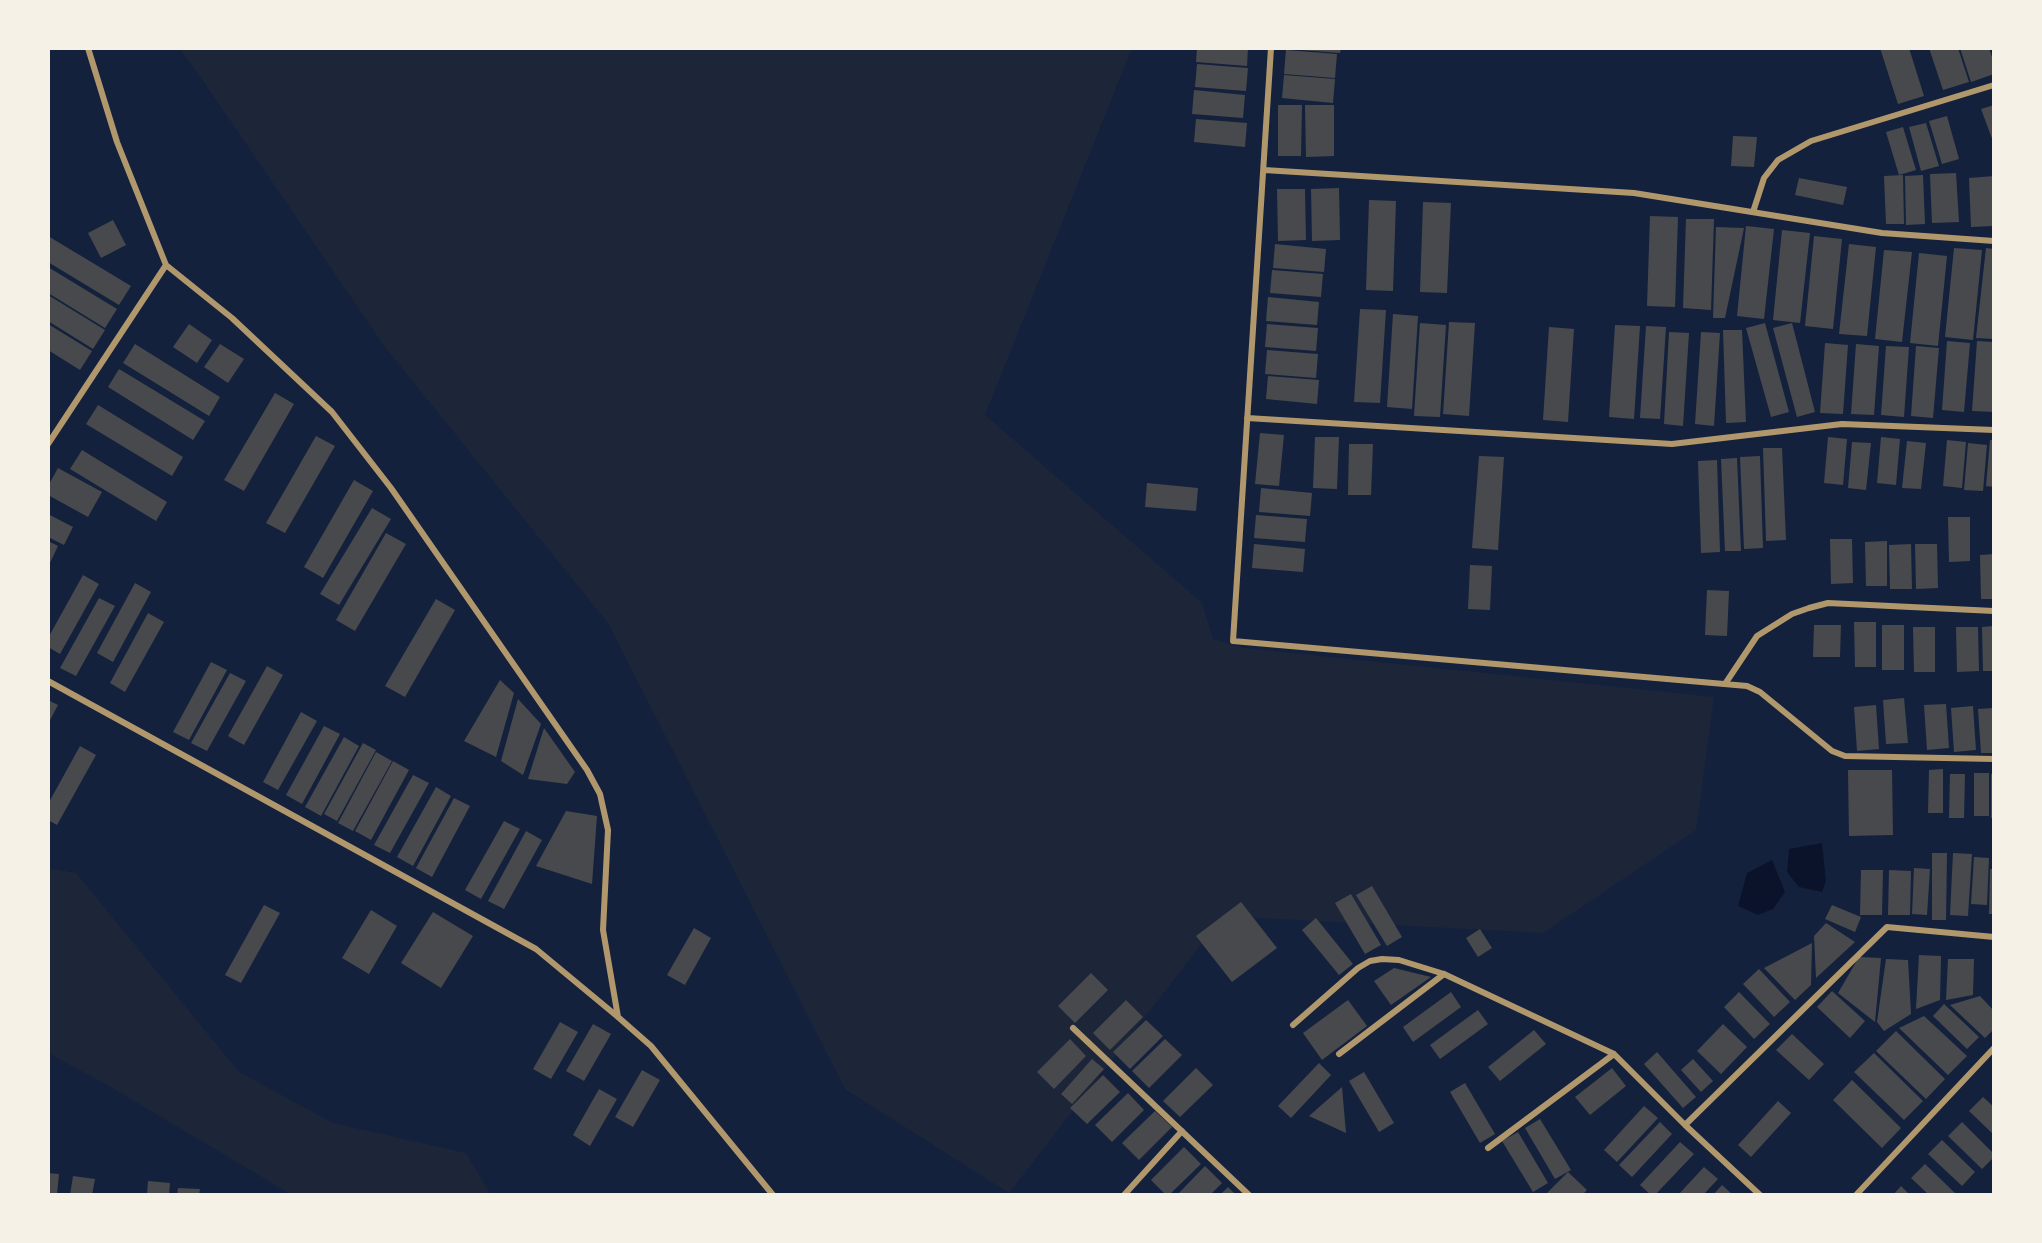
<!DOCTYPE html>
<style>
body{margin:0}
#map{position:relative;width:2042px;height:1243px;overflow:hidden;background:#14213d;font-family:"Noto Serif",serif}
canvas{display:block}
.frame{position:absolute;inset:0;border:50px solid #f6f1e7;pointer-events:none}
</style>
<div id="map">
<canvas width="2042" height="1243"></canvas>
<div class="frame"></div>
</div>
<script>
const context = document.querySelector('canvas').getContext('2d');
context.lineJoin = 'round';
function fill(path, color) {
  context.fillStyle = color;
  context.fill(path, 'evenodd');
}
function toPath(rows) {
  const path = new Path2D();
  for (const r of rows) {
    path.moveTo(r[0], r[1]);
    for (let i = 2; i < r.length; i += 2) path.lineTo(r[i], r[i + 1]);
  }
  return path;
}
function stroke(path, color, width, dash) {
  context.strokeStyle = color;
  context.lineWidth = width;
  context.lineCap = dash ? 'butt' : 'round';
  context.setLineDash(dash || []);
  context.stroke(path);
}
const green = toPath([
 [179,48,1132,48,985,415,1202,603,1213,639,1244,648,1714,697,1696,830,1543,933,1223,916,1009,1193,845,1089,608,623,385,347,199,75],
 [48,868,76,873,239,1072,333,1123,466,1153,491,1195,292,1195,109,1086,48,1053]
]);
const water = toPath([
 [1822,843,1826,881,1822,892,1799,887,1787,872,1789,849],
 [1772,860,1785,892,1773,909,1758,915,1738,906,1747,873]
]);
const building = toPath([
 [1197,48,1248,48,1247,66,1196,62],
 [1301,48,1341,48,1340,53,1301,50],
 [1880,48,1909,48,1924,96,1898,104],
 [1929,48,1958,48,1969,82,1943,90],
 [1960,48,1989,48,1994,63,1994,74,1971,82],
 [1286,50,1337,54,1335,78,1284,74],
 [1197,64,1248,68,1246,91,1195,87],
 [1284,75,1335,79,1333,103,1282,98],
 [1194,90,1245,95,1243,118,1192,114],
 [1278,105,1302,105,1301,156,1278,156],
 [1305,105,1334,105,1334,156,1306,157],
 [1994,105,1994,144,1981,109],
 [1947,116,1959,159,1942,164,1929,121],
 [1196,119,1247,123,1245,147,1194,142],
 [1926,123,1939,166,1921,171,1909,127],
 [1903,127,1916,170,1899,175,1886,132],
 [1733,136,1757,137,1754,167,1731,166],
 [1956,173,1959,222,1932,223,1930,174],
 [1903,175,1904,224,1886,224,1884,176],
 [1923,175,1925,224,1906,225,1905,176],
 [1994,176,1994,226,1971,227,1969,178],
 [1799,178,1847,187,1843,205,1795,195],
 [1339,188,1340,240,1312,241,1311,189],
 [1277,189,1305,189,1306,240,1278,241],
 [1369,200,1396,201,1393,291,1366,290],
 [1423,202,1451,203,1447,293,1420,292],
 [1650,216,1678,217,1675,307,1647,306],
 [1686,219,1714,219,1711,310,1683,308],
 [113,220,126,245,101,258,88,233],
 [1746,226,1774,229,1764,319,1737,316],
 [1716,227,1744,228,1725,318,1713,318],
 [1782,230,1810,233,1800,323,1773,320],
 [48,236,131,286,119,305,48,262],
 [1814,236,1842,239,1833,329,1805,326],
 [1275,244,1326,249,1324,272,1273,268],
 [1849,244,1876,247,1867,336,1839,334],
 [1954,248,1982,250,1973,340,1945,337],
 [1986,248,1994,249,1994,339,1976,338],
 [1884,250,1912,252,1902,342,1875,339],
 [1919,253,1947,256,1938,346,1910,343],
 [48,267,117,309,105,328,48,293],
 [1272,270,1323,274,1321,297,1270,293],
 [48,295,105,330,93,349,48,321],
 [1268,297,1319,302,1317,325,1266,321],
 [1360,309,1386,310,1380,403,1354,402],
 [1393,314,1418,316,1412,409,1387,407],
 [1449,322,1475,323,1469,416,1443,414],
 [1420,323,1446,325,1440,417,1414,416],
 [1765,323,1789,412,1771,417,1746,328],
 [1792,323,1815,412,1797,417,1773,328],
 [48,324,92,351,80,370,48,350],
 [189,324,212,340,197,363,173,347],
 [1267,324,1318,328,1316,351,1265,347],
 [1615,325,1640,326,1634,419,1609,417],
 [1646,326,1666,327,1660,419,1640,418],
 [1549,327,1574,329,1568,422,1543,420],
 [1723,330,1742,330,1746,422,1726,423],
 [1669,332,1689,333,1683,426,1664,424],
 [1701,332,1720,333,1714,426,1695,424],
 [1947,341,1970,343,1964,412,1942,410],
 [1977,341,1994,342,1994,412,1972,411],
 [1825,343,1848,345,1843,414,1820,413],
 [135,344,220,397,209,416,123,363],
 [220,344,244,359,228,383,204,367],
 [1856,344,1879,346,1874,415,1851,414],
 [1886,346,1909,347,1904,417,1881,415],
 [1916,346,1939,348,1933,418,1911,416],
 [1267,350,1318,354,1316,378,1265,374],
 [119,369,205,421,193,440,108,387],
 [1268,376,1319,380,1317,404,1266,399],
 [275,393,294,404,244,491,224,480],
 [98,405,183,457,172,476,86,424],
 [1260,433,1284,435,1279,486,1255,484],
 [316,436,335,446,285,533,266,523],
 [1315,437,1339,437,1337,489,1313,488],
 [1828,437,1847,439,1843,485,1824,483],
 [1881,437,1900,439,1896,485,1877,483],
 [1947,440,1966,442,1962,488,1943,486],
 [1990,440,1994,440,1994,487,1986,486],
 [1907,441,1926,443,1921,489,1902,488],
 [1852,442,1871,443,1866,490,1848,488],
 [1968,443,1987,445,1983,491,1964,490],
 [1349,444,1373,444,1371,495,1348,495],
 [1763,448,1782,448,1786,540,1766,541],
 [82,450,167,502,156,521,70,469],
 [1479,456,1504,457,1498,550,1472,548],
 [1760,456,1763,548,1744,549,1740,457],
 [1737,458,1741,551,1725,551,1721,459],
 [1717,460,1720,552,1701,553,1698,461],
 [58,468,102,492,88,517,48,495,48,486],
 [354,480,373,491,323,578,304,567],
 [1147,483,1198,488,1196,511,1145,507],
 [1261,488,1312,493,1310,516,1259,512],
 [372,508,391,519,339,605,320,594],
 [48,514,73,527,64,545,48,537],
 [1256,515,1307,519,1305,542,1254,538],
 [1948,517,1970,517,1970,561,1949,562],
 [386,533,406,544,355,631,336,620],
 [1830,539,1852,539,1853,583,1831,584],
 [48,541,58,546,48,567],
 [1887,541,1887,586,1866,586,1865,542],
 [1254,544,1305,549,1303,572,1252,568],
 [1911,544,1912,589,1890,589,1889,545],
 [1915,544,1937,544,1938,588,1916,589],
 [1994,554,1994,599,1981,599,1980,555],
 [1470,565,1492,566,1490,610,1468,609],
 [83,575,99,584,60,654,48,647,48,638],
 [135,583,151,592,113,662,97,653],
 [1707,590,1729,591,1727,636,1705,635],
 [99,598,115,606,76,676,60,668],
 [436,599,455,610,405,697,385,686],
 [148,613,164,622,125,692,110,683],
 [1854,622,1876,622,1876,667,1855,667],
 [1814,625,1841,625,1840,657,1813,657],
 [1882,625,1904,625,1904,670,1882,670],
 [1994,626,1994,671,1983,671,1982,627],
 [1913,627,1935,627,1935,672,1914,672],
 [1956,627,1978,627,1979,671,1957,672],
 [211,662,227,670,189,740,173,732],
 [267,666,283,675,244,745,228,736],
 [230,673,246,681,207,751,191,743],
 [500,680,514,693,496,757,464,741],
 [1904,698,1908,743,1886,744,1883,700],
 [518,699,541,724,523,775,501,761],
 [48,700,58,705,48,724],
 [1946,704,1949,748,1927,750,1924,705],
 [1876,705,1879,749,1857,751,1854,707],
 [1973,706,1976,750,1954,752,1951,708],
 [1994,708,1994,753,1981,753,1978,709],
 [301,712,317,721,278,790,263,782],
 [324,726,340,734,302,804,286,795],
 [544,728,575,772,567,784,528,779],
 [344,737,359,746,321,816,305,807],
 [363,743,376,750,337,821,324,814],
 [80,746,96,755,57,825,48,820,48,804],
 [376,752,392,761,353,831,338,823],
 [393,761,409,770,371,840,355,831],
 [1943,769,1943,813,1928,813,1929,770],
 [1848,770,1892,770,1893,835,1849,836],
 [1974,773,1989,773,1989,816,1974,816],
 [1950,774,1965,774,1964,818,1949,818],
 [1991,774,1994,774,1994,818,1991,818],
 [413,775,429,783,390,853,374,845],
 [436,787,451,796,413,866,397,857],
 [454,798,470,806,432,877,416,868],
 [566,811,597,816,592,884,536,866],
 [504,821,520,829,481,899,465,890],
 [526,831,542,840,504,909,488,901],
 [1932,853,1947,853,1946,920,1932,920],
 [1953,853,1972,854,1968,916,1950,915],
 [1974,857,1989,858,1987,905,1971,904],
 [1914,868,1930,869,1927,915,1912,914],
 [1990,869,1994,869,1994,914,1989,914],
 [1861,870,1883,870,1882,915,1860,915],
 [1889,870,1911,871,1910,915,1888,915],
 [1372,886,1402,937,1387,946,1356,895],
 [1351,894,1381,945,1365,954,1335,903],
 [1241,902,1277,948,1232,982,1196,936],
 [264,905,280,913,241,983,225,975],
 [1832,905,1861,917,1855,932,1825,919],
 [371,910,397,926,369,974,342,958],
 [433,912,473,936,441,988,401,963],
 [1316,918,1353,964,1339,975,1302,930],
 [1826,923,1855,942,1816,978,1814,936],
 [694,928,711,938,685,985,667,975],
 [1480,929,1492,948,1478,957,1466,938],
 [1812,943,1811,985,1795,1000,1764,968],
 [1919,955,1941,956,1940,1000,1916,1009],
 [1859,957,1881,958,1875,1022,1838,993],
 [1886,959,1908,960,1911,1014,1884,1031,1877,1022],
 [1948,959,1974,959,1973,995,1946,1000],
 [1394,968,1431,977,1391,1005,1374,981],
 [1759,969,1790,1002,1774,1017,1743,984],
 [1091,973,1108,990,1075,1023,1058,1006],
 [1832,991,1865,1021,1850,1038,1817,1007],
 [1451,992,1461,1007,1413,1042,1403,1027],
 [1739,992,1770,1024,1754,1039,1724,1007],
 [1980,996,1994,1011,1994,1029,1985,1038,1950,1005],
 [1126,1000,1143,1017,1110,1050,1093,1033],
 [1348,1000,1367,1026,1322,1060,1303,1033],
 [1944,1004,1979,1037,1967,1049,1933,1016],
 [1478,1010,1488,1024,1440,1059,1430,1045],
 [1924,1016,1967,1056,1948,1075,1899,1028],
 [1146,1020,1163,1036,1130,1069,1113,1052],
 [560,1022,578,1032,551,1079,533,1069],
 [593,1024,611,1034,584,1081,566,1071],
 [1723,1024,1747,1047,1721,1074,1697,1051],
 [1534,1030,1546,1044,1500,1081,1488,1067],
 [1896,1031,1945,1079,1926,1099,1876,1051],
 [1792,1034,1824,1064,1809,1080,1776,1050],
 [1070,1039,1086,1056,1054,1089,1037,1072],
 [1165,1039,1182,1055,1149,1088,1132,1071],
 [1657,1052,1696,1097,1683,1108,1644,1064],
 [1874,1053,1923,1101,1904,1120,1854,1072],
 [1092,1059,1104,1069,1072,1104,1061,1094],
 [1693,1059,1713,1081,1701,1092,1681,1070],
 [1319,1063,1331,1075,1291,1118,1278,1106],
 [1196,1068,1213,1085,1180,1117,1163,1101],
 [1612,1068,1626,1086,1590,1115,1575,1097],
 [642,1070,660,1080,633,1127,615,1117],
 [1364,1072,1394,1123,1379,1132,1349,1081],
 [1103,1075,1120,1092,1087,1124,1070,1108],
 [1852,1080,1901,1128,1882,1148,1833,1100],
 [1465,1083,1495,1134,1480,1143,1450,1092],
 [1342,1087,1346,1133,1309,1116],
 [599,1089,617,1099,590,1146,573,1135],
 [1128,1093,1144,1110,1112,1142,1095,1125],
 [1983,1097,1994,1107,1994,1135,1969,1111],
 [1778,1101,1791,1113,1751,1157,1738,1145],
 [1644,1106,1658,1118,1617,1162,1604,1150],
 [1155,1111,1172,1127,1139,1160,1122,1143],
 [1540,1119,1571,1170,1555,1179,1525,1128],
 [1660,1122,1672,1134,1632,1177,1619,1165],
 [1962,1122,1994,1154,1994,1157,1982,1169,1948,1136],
 [1518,1132,1548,1183,1533,1192,1502,1141],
 [1942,1140,1975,1172,1962,1186,1928,1154],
 [1680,1142,1694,1154,1655,1195,1651,1195,1640,1185],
 [1184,1147,1201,1164,1169,1195,1166,1195,1151,1180],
 [1925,1164,1957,1195,1929,1195,1911,1178],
 [1205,1166,1222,1183,1210,1195,1177,1195],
 [1704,1167,1718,1179,1703,1195,1678,1195],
 [1568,1172,1587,1190,1582,1195,1545,1195],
 [48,1173,59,1174,57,1195,48,1195],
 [73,1176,95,1179,92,1195,70,1195],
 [148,1181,170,1183,169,1195,147,1195],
 [1722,1185,1733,1195,1713,1195],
 [1901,1186,1910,1195,1893,1195],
 [1228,1187,1236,1195,1220,1195],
 [178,1188,200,1189,199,1195,177,1195]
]);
const minor = toPath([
 [88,48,117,142,166,265,232,318,332,412,391,488,587,770,600,794,608,830,603,930,618,1017],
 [1271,48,1233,641,1747,686,1760,692,1832,751,1845,756,1994,759],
 [1264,170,1634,193,1882,233,1994,241],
 [1753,212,1764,178,1778,160,1811,141,1994,85],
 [1247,418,1672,444,1842,424,1994,430],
 [48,444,166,265],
 [48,681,536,949,618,1017,651,1046,773,1195],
 [1725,684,1757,636,1792,614,1809,608,1828,603,1994,611],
 [1293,1025,1358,968,1370,961,1382,959,1399,960,1444,974,1614,1054,1685,1125,1760,1195],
 [1073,1028,1249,1195],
 [1339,1054,1444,974],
 [1685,1125,1887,927,1994,937],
 [1488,1148,1614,1054],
 [1124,1195,1182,1131],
 [1856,1195,1994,1048]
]);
fill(green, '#1d2539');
fill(water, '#0b132b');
fill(building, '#48494c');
stroke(minor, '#b1986c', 6);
</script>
